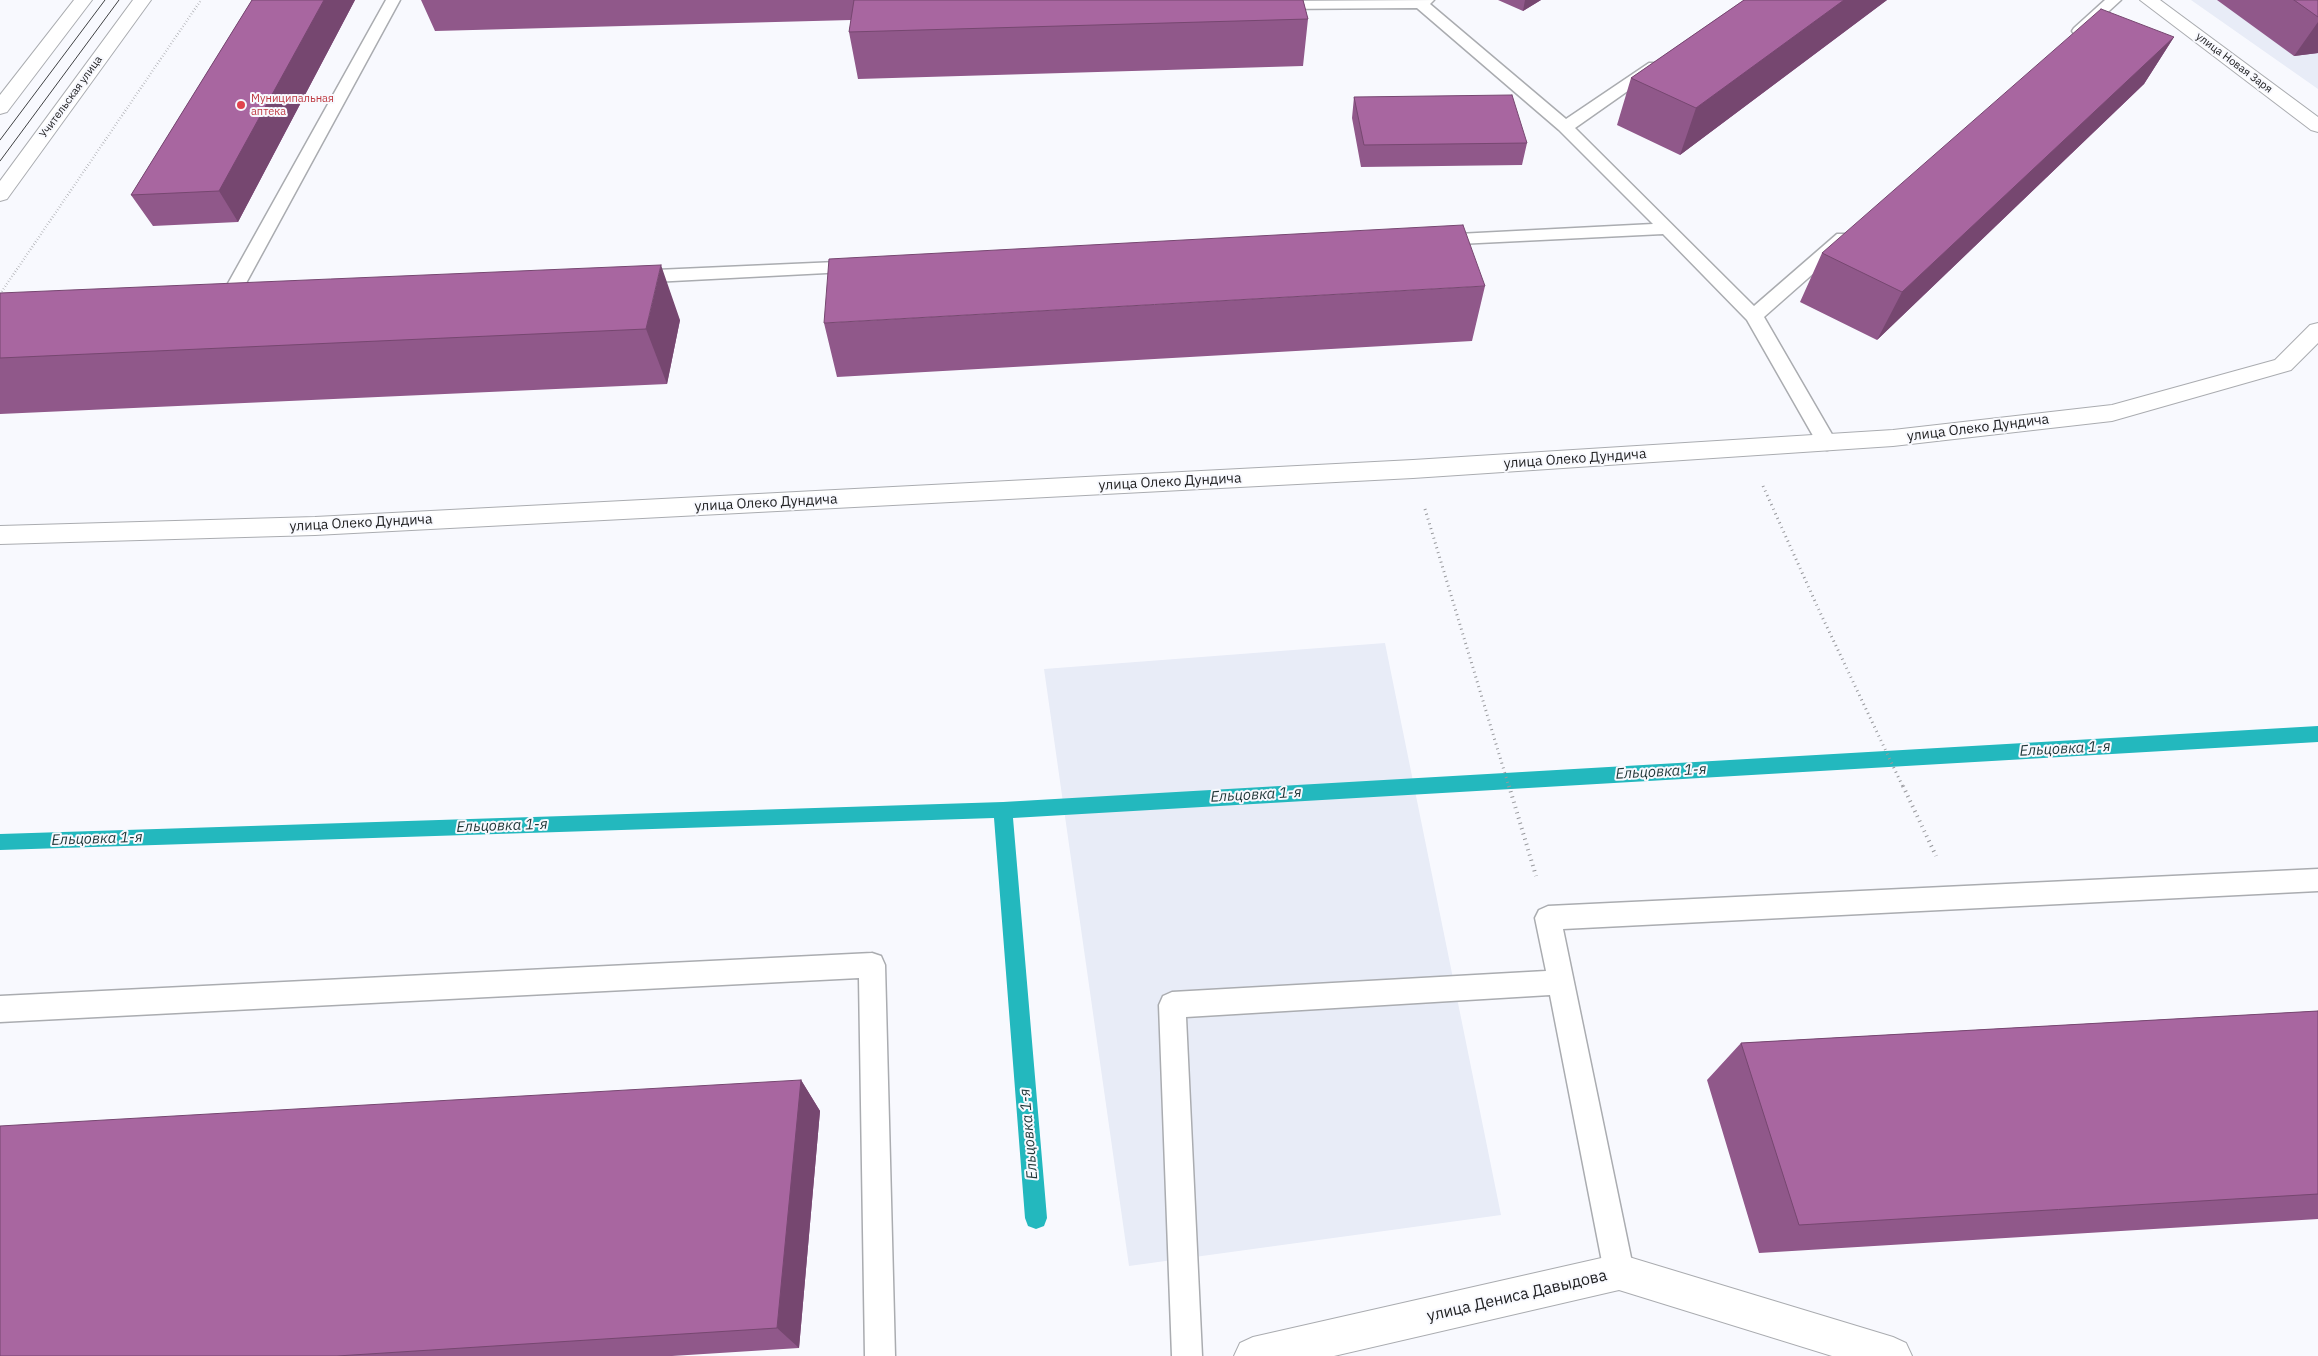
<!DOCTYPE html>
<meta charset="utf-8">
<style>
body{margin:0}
canvas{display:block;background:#f8f9fe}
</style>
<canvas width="2318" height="1356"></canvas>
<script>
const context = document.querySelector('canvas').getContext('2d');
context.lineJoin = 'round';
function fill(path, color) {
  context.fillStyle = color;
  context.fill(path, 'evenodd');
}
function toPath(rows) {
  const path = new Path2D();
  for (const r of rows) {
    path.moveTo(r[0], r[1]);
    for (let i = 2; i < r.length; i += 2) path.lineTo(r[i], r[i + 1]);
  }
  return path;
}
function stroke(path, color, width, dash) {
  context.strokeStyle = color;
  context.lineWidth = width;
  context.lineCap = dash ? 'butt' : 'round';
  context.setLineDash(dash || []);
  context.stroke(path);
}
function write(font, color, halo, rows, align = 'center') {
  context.font = font + ' "IBM Plex Sans",sans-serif';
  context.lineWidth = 4;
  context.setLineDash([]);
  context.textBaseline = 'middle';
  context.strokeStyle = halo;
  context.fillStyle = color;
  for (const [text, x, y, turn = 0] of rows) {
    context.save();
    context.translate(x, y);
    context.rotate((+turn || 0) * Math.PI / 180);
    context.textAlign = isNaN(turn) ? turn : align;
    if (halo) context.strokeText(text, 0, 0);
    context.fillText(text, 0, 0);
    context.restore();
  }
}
const built = toPath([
 [2191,0,2318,0,2318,89],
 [1385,643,1501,1215,1129,1266,1044,669]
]);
const stream = toPath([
 [2318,726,2318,742,1013,818,1047,1218,1044,1226,1036,1229,1028,1226,1025,1218,994,818,0,850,0,834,1003,802,2318,726]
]);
const pathFar2 = toPath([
 [0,294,201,0]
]);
const pathFar1 = toPath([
 [1763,486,1818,608,1903,787],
 [1425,509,1509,787]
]);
const path = toPath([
 [1509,786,1536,876],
 [1903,786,1936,856]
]);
const service = toPath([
 [386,0,400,0,239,296,236,300,230,302,224,300,221,296,386,0],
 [1434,0,1430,4,1566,119,1649,63,1659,63,1662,66,1659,69,1575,128,1754,306,1837,234,1849,234,1852,238,1849,242,1764,317,1837,443,1834,448,1827,450,1820,448,1747,320,1663,234,1438,245,1432,244,1429,240,1432,236,1438,235,1653,224,1559,130,1417,8,1274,9,1267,5,1274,1,1434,0],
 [2105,0,2121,0,2084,34,2074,34,2072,31,2074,28,2105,0],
 [859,261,865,263,868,267,865,271,634,283,628,281,625,277,628,273,634,271,859,261],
 [2318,869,2318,891,1563,929,1634,1272,1629,1282,1619,1287,1609,1282,1604,1272,1550,995,1186,1017,1202,1356,1172,1356,1159,1005,1163,996,1172,992,1546,971,1535,918,1539,910,1548,906,2318,869],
 [872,953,881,956,885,965,895,1356,865,1356,859,978,0,1022,0,996,872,953]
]);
const minor = toPath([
 [2140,0,2160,0,2318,117,2318,132,2311,130,2140,0],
 [2318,323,2318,343,2291,370,2112,421,1893,446,1413,478,315,535,0,544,0,526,315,517,1413,460,1893,430,2112,405,2275,360,2310,325,2318,323],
 [1619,1254,1893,1337,1906,1343,1912,1356,1832,1356,1619,1290,1334,1356,1234,1356,1240,1343,1253,1337,1619,1254]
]);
const secondary = toPath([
 [74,0,92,0,7,112,0,114,0,95,74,0],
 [133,0,151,0,7,199,0,201,0,181,133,0]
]);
const tram = toPath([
 [0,140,105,0],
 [0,161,119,0]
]);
const wall = toPath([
 [252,0,355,0,238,222,153,226,131,195],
 [421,0,1303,0,1308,19,1303,66,858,79,849,32,851,20,435,31],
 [1498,0,1541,0,1523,11],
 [1744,0,1887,0,1680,155,1617,125,1631,78],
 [2217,0,2318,0,2318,53,2294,56],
 [2174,37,2144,84,1877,340,1800,302,1822,253],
 [1354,97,1527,143,1522,165,1361,167,1352,118],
 [1485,286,1472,341,837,377,824,323],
 [0,293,680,320,667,384,0,414],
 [2318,1011,2318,1219,1759,1253,1707,1080,1741,1043],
 [801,1080,820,1111,799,1348,672,1356,0,1356]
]);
const shadedWall = toPath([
 [324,0,355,0,238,222,219,191],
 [1525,0,1541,0,1523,11],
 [1844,0,1887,0,1680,155,1696,108],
 [2318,22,2318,53,2294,56],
 [2174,37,2144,84,1877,340,1902,292],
 [661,265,680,320,667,384,646,329],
 [801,1080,820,1111,799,1348,777,1328]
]);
const building = toPath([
 [252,0,324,0,219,191,131,195,252,0],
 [854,0,1303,0,1308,19,849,32,854,0],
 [1744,0,1844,0,1696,108,1631,78,1744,0],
 [2294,0,2318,0,2318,17,2294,0],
 [2101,9,2174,37,1902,292,1822,253,2101,9],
 [1512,95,1527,143,1364,145,1354,97,1512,95],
 [1463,225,1485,286,824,323,829,259,1463,225],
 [661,265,646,329,0,358,0,293,661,265],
 [2318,1011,2318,1194,1799,1225,1741,1043,2318,1011],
 [801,1080,777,1328,337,1356,0,1356,0,1126,801,1080]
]);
const markers = [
 [241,105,5,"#e0444e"]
];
const farStreetnames = [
 ["улица Новая Заря",2234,63,37],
 ["Учительская улица",71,97,-54]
];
const farHealthnames = [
 ["Муниципальная",251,99],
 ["аптека",251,112]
];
const streetNames = [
 ["улица Олеко Дундича",1978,428,-7],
 ["улица Олеко Дундича",1575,459,-4],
 ["улица Олеко Дундича",1170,482,-3],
 ["улица Олеко Дундича",766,503,-3],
 ["улица Олеко Дундича",361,523,-3]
];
const waterNames = [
 ["Ельцовка 1-я",2065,749,-3],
 ["Ельцовка 1-я",1661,772,-3],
 ["Ельцовка 1-я",1256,795,-3],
 ["Ельцовка 1-я",502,826,-2],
 ["Ельцовка 1-я",97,839,-2],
 ["Ельцовка 1-я",1029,1134,-95]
];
const nearStreetnames = [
 ["улица Дениса Давыдова",1517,1296,-13]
];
fill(built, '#e8ecf7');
fill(stream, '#23b8be');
stroke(service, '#aaacb0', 3);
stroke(minor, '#aaacb0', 2);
stroke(secondary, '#aaacb0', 2);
stroke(pathFar2, '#98999d', 2.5, [0.5, 2.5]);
stroke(pathFar1, '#98999d', 3, [1, 4]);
stroke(path, '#98999d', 4, [1, 4.5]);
fill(service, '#fff');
fill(minor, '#fff');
fill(secondary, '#fff');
stroke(tram, '#3f4042', 1);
fill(wall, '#90588a');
fill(shadedWall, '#764770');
fill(building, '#a866a0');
stroke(building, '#764770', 1);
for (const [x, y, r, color] of markers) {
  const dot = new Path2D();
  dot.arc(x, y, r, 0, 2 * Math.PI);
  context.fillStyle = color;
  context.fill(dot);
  stroke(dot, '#f8f9fe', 2);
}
write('11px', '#222224', '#f8f9fe', farStreetnames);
write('11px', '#be3a42', '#f8f9fe', farHealthnames, 'left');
write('14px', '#222224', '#f8f9fe', streetNames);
write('italic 15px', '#1f3637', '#f8f9fe', waterNames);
write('16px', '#222224', '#f8f9fe', nearStreetnames);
</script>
